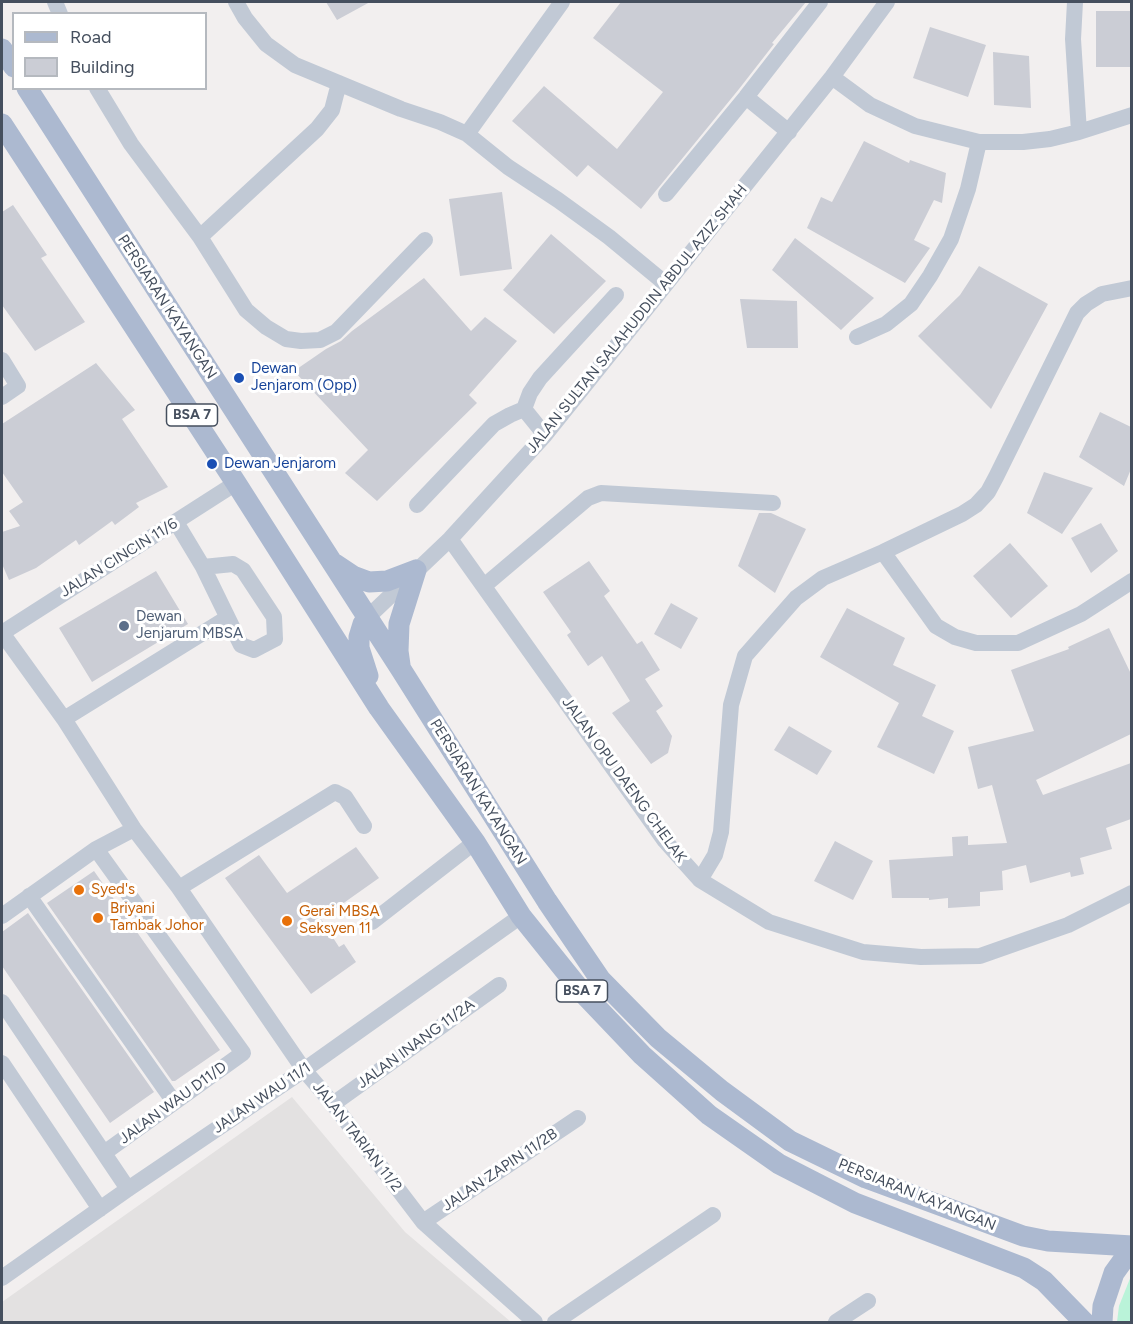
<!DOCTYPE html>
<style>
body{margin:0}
#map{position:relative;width:1133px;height:1324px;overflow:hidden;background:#f2efef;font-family:Figtree,sans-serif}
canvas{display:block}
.frame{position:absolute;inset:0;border:3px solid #454f5e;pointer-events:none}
.legend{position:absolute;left:12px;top:12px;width:195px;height:78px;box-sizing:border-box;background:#fff;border:2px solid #b5b9bf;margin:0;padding:8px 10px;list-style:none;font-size:18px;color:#454f5e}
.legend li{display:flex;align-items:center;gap:12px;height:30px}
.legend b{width:30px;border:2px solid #b5b9bf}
</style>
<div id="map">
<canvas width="1133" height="1324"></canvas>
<div class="frame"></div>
<ul class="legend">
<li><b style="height:8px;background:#acb9d0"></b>Road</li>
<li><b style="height:16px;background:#cbcdd5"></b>Building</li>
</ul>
</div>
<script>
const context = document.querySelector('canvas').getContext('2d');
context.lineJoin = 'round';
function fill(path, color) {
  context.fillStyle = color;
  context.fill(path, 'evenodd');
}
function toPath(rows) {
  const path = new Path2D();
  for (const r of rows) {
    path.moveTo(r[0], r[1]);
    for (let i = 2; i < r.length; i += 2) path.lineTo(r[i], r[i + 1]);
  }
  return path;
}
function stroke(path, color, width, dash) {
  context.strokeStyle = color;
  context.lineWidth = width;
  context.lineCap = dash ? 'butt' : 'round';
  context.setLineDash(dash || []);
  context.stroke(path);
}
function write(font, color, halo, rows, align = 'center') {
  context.font = font + ' Figtree,sans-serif';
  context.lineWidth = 6;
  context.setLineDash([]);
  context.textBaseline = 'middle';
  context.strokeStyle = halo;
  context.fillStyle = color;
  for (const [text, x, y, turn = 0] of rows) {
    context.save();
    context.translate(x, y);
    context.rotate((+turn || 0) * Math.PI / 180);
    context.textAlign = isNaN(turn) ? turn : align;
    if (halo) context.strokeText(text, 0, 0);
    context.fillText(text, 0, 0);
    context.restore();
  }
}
const education = toPath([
 [292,1097,405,1232,511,1322,2,1322,2,1302]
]);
const green = toPath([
 [1131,1276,1131,1322,1117,1322,1119,1306]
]);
const building = toPath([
 [326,2,370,2,337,20],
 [621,2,806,2,772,43,774,44,739,89,641,209,588,165,577,177,512,121,544,86,617,149,663,92,593,38],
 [1096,11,1131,11,1131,67,1096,67],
 [930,27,986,45,968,97,913,78],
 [993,52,1029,56,1031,108,994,105],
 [864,141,909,163,910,160,946,173,942,203,934,200,914,240,930,248,905,283,807,228,821,197,832,202],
 [502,192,512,269,460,276,449,199],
 [13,205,47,255,41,258,85,322,35,351,2,305,2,212],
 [551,234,606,281,554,334,503,290],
 [795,238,874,298,841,330,772,270],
 [979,266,1048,304,991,409,918,336,960,295],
 [424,278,471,331,485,317,517,341,469,395,477,403,377,501,345,473,368,450,294,371,326,349,341,341,352,331],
 [740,299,797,301,798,348,747,348],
 [96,363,135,410,122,419,168,487,136,503,139,507,115,525,112,521,79,545,76,540,36,568,9,580,2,564,2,532,20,526,9,511,23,502,2,472,2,424],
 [1100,412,1131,427,1131,469,1124,486,1079,457],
 [1044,472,1093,488,1062,534,1027,513],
 [759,513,771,513,806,529,775,593,738,566],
 [1101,523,1118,551,1091,573,1071,538],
 [1010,543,1048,586,1011,618,973,576],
 [589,561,610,591,604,596,637,644,642,641,660,670,645,679,663,706,656,711,672,736,668,753,651,764,612,713,630,701,602,656,588,666,567,635,571,632,543,592],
 [156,571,188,624,92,682,59,628],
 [671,603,698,618,681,649,654,634],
 [847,608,905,638,893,665,936,685,922,716,954,731,934,774,877,747,899,703,820,657],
 [1109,628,1131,674,1131,734,1036,780,1043,795,1131,763,1131,819,1106,828,1112,849,1080,858,1084,874,1071,877,1070,872,1030,883,1026,865,1002,871,1003,890,980,892,980,906,948,908,948,898,929,900,929,898,892,898,889,860,953,856,952,837,968,836,968,845,1007,843,992,785,978,789,968,747,1034,731,1011,670,1069,649,1068,647],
 [789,726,832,751,817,775,774,750],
 [835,841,873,861,853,900,814,881],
 [356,847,379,878,321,919,339,947,344,944,356,962,311,994,225,878,259,855,287,893],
 [94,871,220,1050,175,1081,172,1081,47,903],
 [28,913,154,1092,110,1123,2,966,2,932]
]);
const minor = toPath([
 [55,2,60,14],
 [236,2,245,18,266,44,295,65,401,109,440,122,467,134,508,167,558,200,609,237,666,284],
 [1075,2,1073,39,1079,132],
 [832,77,870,105,915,126,979,142,1023,142,1050,139,1079,132,1132,115],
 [97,88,131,144,200,237,246,310,266,327,286,339,301,341,320,340,336,332,425,240],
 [746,97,789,132],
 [467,134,562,2],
 [666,194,746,97,820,2],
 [200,237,317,129,332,110,339,83],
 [857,337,886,324,911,304,930,276,951,239,968,189,979,142],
 [2,360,18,386,2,397],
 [524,409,530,393,540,378,616,295],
 [417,505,494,424,510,415,524,409,545,435],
 [176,522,203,567,241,645,254,650,275,639,274,617,243,570,233,564,203,567],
 [450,539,665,841,700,880,769,922,863,952,921,957,980,956,1068,925,1132,893],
 [883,552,936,626,955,637,976,643,1018,643,1081,614,1132,581],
 [484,586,588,498,601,493,773,503],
 [367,618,450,539,545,435,832,77,887,2],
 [2,633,64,719,134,829,179,888,304,1070,333,1104,423,1222,535,1322],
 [2,633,236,483],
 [64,719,227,618],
 [96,849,243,1053,104,1153],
 [700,880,715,855,721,832,731,705,745,656,796,598,823,578,883,552,962,514,976,505,988,492,996,477,1077,313,1086,304,1102,294,1132,288],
 [179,888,335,792,345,797,364,826],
 [29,896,174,1102],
 [2,916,96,849,134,829],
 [372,922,475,842],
 [2,1002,128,1189],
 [2,1063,100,1209],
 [333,1104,499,985],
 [423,1222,578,1118],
 [2,1278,128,1189,304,1070,521,916],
 [555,1322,713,1215],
 [836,1322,868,1301]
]);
const major = toPath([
 [2,49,14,67],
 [27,88,402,671,547,901,600,979,658,1038,722,1091,790,1141,866,1178,1023,1236,1048,1241,1132,1246],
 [2,124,236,483,379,708,475,842,521,916,582,992,642,1055,709,1115,779,1164,855,1203,1024,1268,1044,1281,1084,1322],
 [335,564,353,576,369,582,387,581,416,570],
 [367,618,363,624,359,637,359,648,368,676],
 [400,665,398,651,399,624,416,570],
 [1102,1322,1103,1306,1114,1273,1132,1248]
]);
const markers = [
 [239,378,6,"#1a4fb4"],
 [212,464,6,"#1a4fb4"],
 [124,626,6,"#5c6f8a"],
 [79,890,6,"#e8710a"],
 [98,918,6,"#e8710a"],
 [287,921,6,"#e8710a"]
];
const shields = [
 [192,415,51],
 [582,991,51]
];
const shieldNames = [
 ["BSA 7",192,415],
 ["BSA 7",582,991]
];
const streetNames = [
 ["PERSIARAN KAYANGAN",167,307,57],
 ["JALAN SULTAN SALAHUDDIN ABDUL AZIZ SHAH",637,319,-51],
 ["JALAN CINCIN 11/6",119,558,-32],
 ["JALAN OPU DAENG CHELAK",624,780,54],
 ["PERSIARAN KAYANGAN",478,792,58],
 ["JALAN INANG 11/2A",416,1044,-36],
 ["JALAN WAU 11/1",262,1098,-34],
 ["JALAN WAU D11/D",173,1103,-36],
 ["JALAN TARIAN 11/2",357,1137,52],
 ["JALAN ZAPIN 11/2B",500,1170,-34],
 ["PERSIARAN KAYANGAN",917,1195,22]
];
const transitNames = [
 ["Dewan",251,369],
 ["Jenjarom (Opp)",251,386],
 ["Dewan Jenjarom",224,464]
];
const serviceNames = [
 ["Dewan",136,617],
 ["Jenjarum MBSA",136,634]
];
const foodNames = [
 ["Syed's",91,890],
 ["Briyani",110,909],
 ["Tambak Johor",110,926],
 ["Gerai MBSA",299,912],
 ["Seksyen 11",299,929]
];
fill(education, '#e3e1e1');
fill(green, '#baf3d9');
fill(building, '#cbcdd5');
stroke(minor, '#c1c9d5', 16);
stroke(major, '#acb9d0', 21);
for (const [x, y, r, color] of markers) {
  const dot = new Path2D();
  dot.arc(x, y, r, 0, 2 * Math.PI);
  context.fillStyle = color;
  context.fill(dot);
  stroke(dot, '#fff', 2);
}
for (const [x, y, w] of shields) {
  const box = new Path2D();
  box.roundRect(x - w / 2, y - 11, w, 22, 4.5);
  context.fillStyle = '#fff';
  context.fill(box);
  stroke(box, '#454f5e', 1.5);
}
write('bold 14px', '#454f5e', null, shieldNames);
write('15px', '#454f5e', '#fff', streetNames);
write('15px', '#164399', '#fff', transitNames, 'left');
write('15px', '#4e5e75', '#fff', serviceNames, 'left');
write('15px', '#c56008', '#fff', foodNames, 'left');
</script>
